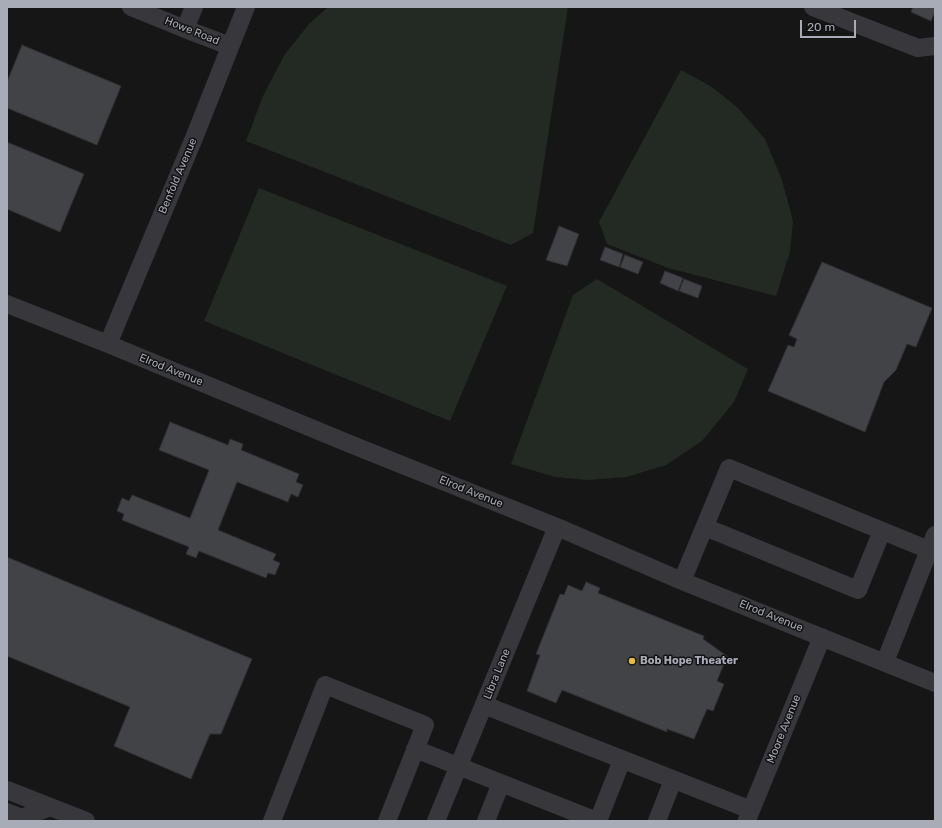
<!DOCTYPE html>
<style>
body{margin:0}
#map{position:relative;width:942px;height:828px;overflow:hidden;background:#161617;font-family:Rubik,sans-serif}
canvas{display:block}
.frame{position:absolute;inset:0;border:8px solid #a8acb7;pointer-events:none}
.scale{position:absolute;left:800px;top:20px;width:56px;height:18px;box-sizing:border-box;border:2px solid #a8acb7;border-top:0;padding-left:5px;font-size:12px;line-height:14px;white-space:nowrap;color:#a8acb7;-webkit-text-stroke:3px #111112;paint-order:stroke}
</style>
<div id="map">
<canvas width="942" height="828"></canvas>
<div class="frame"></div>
<div class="scale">20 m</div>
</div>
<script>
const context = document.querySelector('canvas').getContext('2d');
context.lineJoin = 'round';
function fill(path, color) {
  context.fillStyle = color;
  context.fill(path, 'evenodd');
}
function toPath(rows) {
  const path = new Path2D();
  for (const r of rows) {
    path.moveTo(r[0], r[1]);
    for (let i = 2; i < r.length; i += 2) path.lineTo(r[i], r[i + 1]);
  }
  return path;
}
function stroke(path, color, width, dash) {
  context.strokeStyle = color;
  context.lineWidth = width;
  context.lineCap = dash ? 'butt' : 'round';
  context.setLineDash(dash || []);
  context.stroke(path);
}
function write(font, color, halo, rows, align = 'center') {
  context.font = font + ' Rubik,sans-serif';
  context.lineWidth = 3;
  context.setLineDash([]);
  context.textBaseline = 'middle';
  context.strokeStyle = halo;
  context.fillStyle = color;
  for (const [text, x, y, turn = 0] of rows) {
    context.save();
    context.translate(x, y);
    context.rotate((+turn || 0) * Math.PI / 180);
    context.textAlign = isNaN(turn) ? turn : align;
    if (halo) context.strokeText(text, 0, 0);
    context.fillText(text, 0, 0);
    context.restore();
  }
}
const green = toPath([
 [328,7,568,7,533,233,511,245,246,141,263,96,285,54,309,24],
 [681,70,712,87,738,108,765,139,782,180,793,221,790,252,776,296,668,268,607,244,599,222],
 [259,188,507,286,450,421,204,321],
 [597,279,748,369,734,402,702,441,666,465,627,477,588,480,555,477,511,464,573,295]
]);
const building = toPath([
 [913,7,935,7,935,12,931,21,911,12,913,7],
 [22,45,121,86,97,145,7,108,7,82,22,45],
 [7,142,84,174,60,232,7,209,7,142],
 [559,226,579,234,567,266,546,260,559,226],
 [605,247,623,254,619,267,600,260,605,247],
 [625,255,643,262,638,274,620,267,625,255],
 [822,262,932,308,916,347,907,344,896,370,884,382,865,432,768,391,788,345,794,347,797,339,789,335,822,262],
 [665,271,683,278,678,291,660,283,665,271],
 [684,279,702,286,698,298,679,291,684,279],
 [170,422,228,445,230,439,243,444,241,450,299,474,296,482,303,485,298,497,291,494,288,502,237,482,218,530,276,554,273,560,280,563,275,575,268,573,266,578,199,551,196,558,186,554,189,547,122,520,124,514,117,511,122,498,129,501,132,495,190,518,209,470,159,450,170,422],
 [7,557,252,659,221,734,210,734,191,779,114,746,130,707,7,656,7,557],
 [586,582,600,588,598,593,704,636,703,639,727,656,717,681,724,684,713,711,707,709,694,739,667,729,667,732,562,690,556,703,527,691,540,655,536,654,560,594,564,595,568,585,582,591,586,582]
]);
const minor = toPath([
 [131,7,185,29,230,46],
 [813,7,918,48,935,46],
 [185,29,194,7],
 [7,304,108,344,350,444,557,527,682,581,935,683],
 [108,344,194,138,246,7],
 [705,527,858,590,882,531],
 [682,581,729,468,929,550],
 [885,662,935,535],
 [484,705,751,810],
 [415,749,597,821],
 [7,790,86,821],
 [7,812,22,818,50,807],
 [747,820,822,637],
 [272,821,325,685,425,725,387,821],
 [436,821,557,527],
 [486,821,501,783],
 [598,821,622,760],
 [657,821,673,780]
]);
const markers = [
 [632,661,4,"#e6bc3f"]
];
const streetNames = [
 ["Howe Road",192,31,22],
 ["Benfold Avenue",178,176,-67],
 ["Elrod Avenue",171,370,22],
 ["Elrod Avenue",471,492,22],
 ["Elrod Avenue",771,616,22],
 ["Libra Lane",497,674,-68],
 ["Moore Avenue",784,729,-68]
];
const poiNames = [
 ["Bob Hope Theater",640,661]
];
fill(green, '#222a23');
fill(building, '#424347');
stroke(building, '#303033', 1);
stroke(minor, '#37373c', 18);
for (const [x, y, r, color] of markers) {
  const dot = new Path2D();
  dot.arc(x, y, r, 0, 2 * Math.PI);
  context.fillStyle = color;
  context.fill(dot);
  stroke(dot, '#111112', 1.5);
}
write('11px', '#a8acb7', '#111112', streetNames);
write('bold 11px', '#a8acb7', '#111112', poiNames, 'left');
</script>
